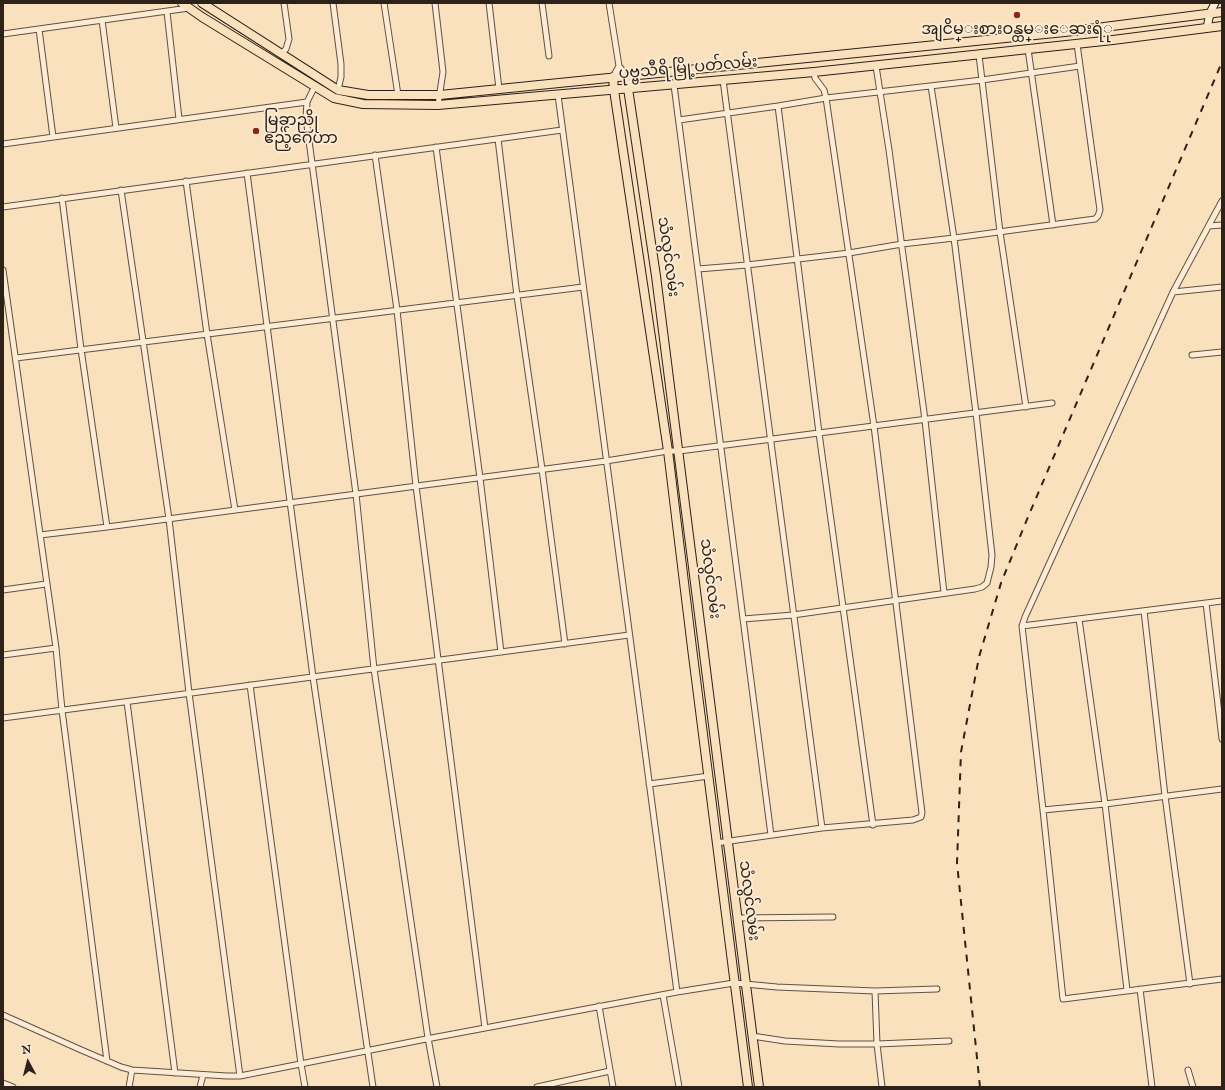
<!DOCTYPE html>
<meta charset="utf-8">
<style>
body{margin:0}
#map{position:relative;width:1225px;height:1090px;overflow:hidden;background:#fae1be;font-family:"IM FELL English",serif}
canvas{display:block}
.frame{position:absolute;inset:0;border:4px solid #2d2219;pointer-events:none}
.north{position:absolute;left:8px;top:1042px;width:40px;height:40px;-webkit-text-stroke:3px #fcecd5;paint-order:stroke;rotate:353deg;font-size:11px;font-weight:700;line-height:16px;text-align:center;color:#2d2219}
.north::after{content:'';display:block;margin:auto;width:14px;height:18px;background:#2d2219;clip-path:polygon(50% 0,100% 100%,50% 72%,0 100%)}
</style>
<div id="map">
<canvas width="1225" height="1090"></canvas>
<div class="frame"></div>
<div class="north">N</div>
</div>
<script>
const context = document.querySelector('canvas').getContext('2d');
context.lineJoin = 'round';
function toPath(rows) {
  const path = new Path2D();
  for (const r of rows) {
    path.moveTo(r[0], r[1]);
    for (let i = 2; i < r.length; i += 2) path.lineTo(r[i], r[i + 1]);
  }
  return path;
}
function stroke(path, color, width, dash) {
  context.strokeStyle = color;
  context.lineWidth = width;
  context.lineCap = dash ? 'butt' : 'round';
  context.setLineDash(dash || []);
  context.stroke(path);
}
function write(font, color, halo, rows, align = 'center') {
  context.font = font + ' "IM FELL English","Noto Sans Myanmar",serif';
  context.lineWidth = 3.5;
  context.setLineDash([]);
  context.textBaseline = 'middle';
  context.strokeStyle = halo;
  context.fillStyle = color;
  for (const [text, x, y, turn = 0] of rows) {
    context.save();
    context.translate(x, y);
    context.rotate((+turn || 0) * Math.PI / 180);
    context.textAlign = isNaN(turn) ? turn : align;
    if (halo) context.strokeText(text, 0, 0);
    context.fillText(text, 0, 0);
    context.restore();
  }
}
const minor = toPath([
 [333,3,341,64,341,77,338,90],
 [384,3,398,95],
 [435,3,443,72,438,105],
 [489,3,499,89],
 [542,3,549,56],
 [609,3,619,66,626,75],
 [167,12,179,119],
 [102,20,116,128],
 [39,29,53,137],
 [3,34,189,8],
 [1028,49,1053,225],
 [281,54,286,49,289,39,284,3],
 [979,55,1000,232,1026,407],
 [876,66,889,150,925,420,944,593],
 [613,77,619,66],
 [723,80,822,828],
 [674,85,771,835],
 [314,88,307,102,306,118,356,494,374,669,428,1038,437,1087],
 [558,95,677,992],
 [778,106,819,433,873,825],
 [679,120,778,106,826,98,982,80,1080,66],
 [498,139,517,296,542,469,565,644],
 [3,144,307,102],
 [436,147,480,478,501,652],
 [375,155,397,310,416,486,485,1028],
 [247,173,313,677,373,1087],
 [186,181,207,334,235,510],
 [121,190,169,519,189,693,240,1076],
 [62,198,81,349,107,527],
 [1222,201,1173,292,1025,617,1022,626,1043,810,1063,999,1222,979],
 [3,207,562,130],
 [1209,226,1222,225],
 [698,269,747,265,849,253,902,244,954,238,1095,219,1098,216,1100,210,1077,44],
 [3,270,56,648,62,710,107,1061],
 [1173,292,1222,287],
 [1192,355,1222,352],
 [16,358,583,287],
 [40,535,107,527,606,461,668,451,679,451,1052,403],
 [3,590,46,584],
 [1206,603,1222,739],
 [1144,611,1165,796,1190,984],
 [743,619,793,615,975,589,982,587,987,583,991,567,992,555,976,413,954,238,931,86],
 [1079,619,1105,804,1127,990],
 [1022,626,1222,601],
 [3,655,56,648],
 [250,685,301,1064,305,1087],
 [127,702,175,1073],
 [3,718,629,635],
 [649,784,709,776],
 [1043,810,1105,804,1222,789],
 [716,843,822,828,913,820,921,817,922,813,874,426,826,98,824,90,815,78,814,72],
 [737,918,833,917],
 [1140,989,1152,1087],
 [875,991,877,1044,882,1087],
 [663,995,679,1087],
 [599,1006,613,1087],
 [3,1015,79,1049,121,1067,132,1070,227,1076,240,1076,421,1040,677,992,734,983,777,987,875,991,937,989],
 [752,1036,785,1041,839,1044,877,1044,949,1041],
 [1188,1070,1193,1087],
 [3,1083,13,1087],
 [129,1087,132,1070],
 [200,1087,203,1075],
 [537,1087,610,1071]
]);
const secondary = toPath([
 [1207,28,1210,13,1215,3]
]);
const primary = toPath([
 [182,3,202,17,334,98,363,104,438,105,814,72,1113,40,1222,26],
 [202,3,338,90,368,95,440,95,1065,32,1222,12],
 [626,75,656,276,759,1087],
 [613,77,614,90,668,451,692,648,748,1087]
]);
const rail = toPath([
 [980,1087,957,863,961,752,979,657,1001,583,1028,517,1222,62]
]);
const markers = [
 [1017,15,4,"#8f2418"],
 [256,131,4,"#8f2418"]
];
const poiNames = [
 ["အျငိမ္းစားဝန္ထမ္းေဆးရံု",1017,31],
 ["မြခွာညို",264,122,"left"],
 ["ဧည့်ဂေဟာ",264,140,"left"]
];
const streetNames = [
 ["ပုဗ္ဗသီရိ မြို့ပတ်လမ်း",688,69,-5],
 ["သံလွင်လမ်း",667,257,82],
 ["သံလွင်လမ်း",709,579,83],
 ["သံလွင်လမ်း",748,901,83]
];
stroke(minor, '#605242', 7);
stroke(secondary, '#2d2219', 9);
stroke(primary, '#2d2219', 10);
stroke(minor, '#fcecd5', 5);
stroke(secondary, '#fcecd5', 7);
stroke(primary, '#fae1be', 8);
stroke(rail, '#2d2219', 2, [7, 7]);
for (const [x, y, r, color] of markers) {
  const dot = new Path2D();
  dot.arc(x, y, r, 0, 2 * Math.PI);
  context.fillStyle = color;
  context.fill(dot);
  stroke(dot, '#fcecd5', 1.5);
}
write('16px', '#2d2219', '#fcecd5', poiNames);
write('16px', '#2d2219', '#fcecd5', streetNames);
</script>
